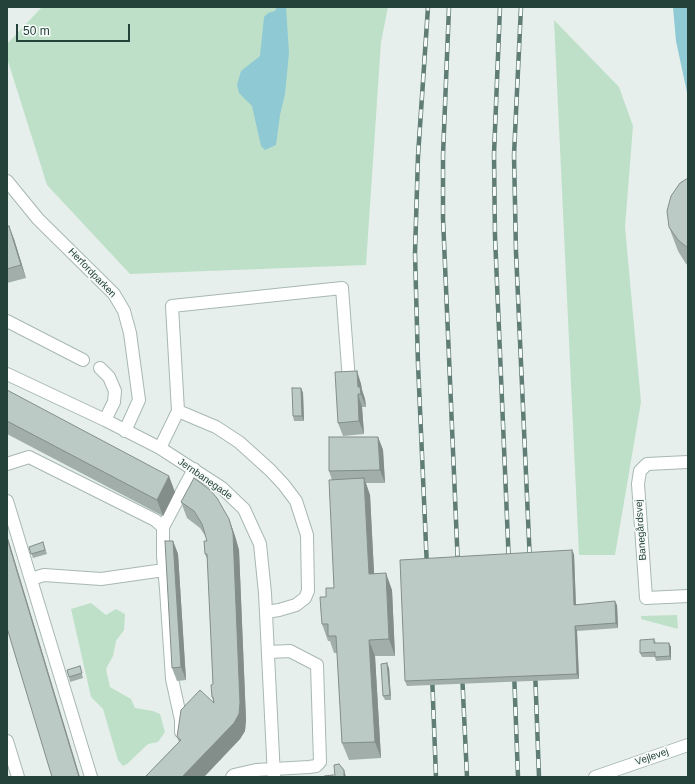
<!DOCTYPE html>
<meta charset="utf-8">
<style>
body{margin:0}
#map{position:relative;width:695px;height:784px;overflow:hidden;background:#e6efeb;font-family:Arial,sans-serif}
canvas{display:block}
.frame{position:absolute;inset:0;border:8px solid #24423a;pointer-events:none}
.scale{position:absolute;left:16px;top:24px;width:114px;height:18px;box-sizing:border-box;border:2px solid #24423a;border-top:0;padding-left:5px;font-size:12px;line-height:14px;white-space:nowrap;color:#24423a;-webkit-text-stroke:3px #f7fbf9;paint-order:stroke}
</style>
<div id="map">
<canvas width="695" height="784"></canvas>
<div class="frame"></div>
<div class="scale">50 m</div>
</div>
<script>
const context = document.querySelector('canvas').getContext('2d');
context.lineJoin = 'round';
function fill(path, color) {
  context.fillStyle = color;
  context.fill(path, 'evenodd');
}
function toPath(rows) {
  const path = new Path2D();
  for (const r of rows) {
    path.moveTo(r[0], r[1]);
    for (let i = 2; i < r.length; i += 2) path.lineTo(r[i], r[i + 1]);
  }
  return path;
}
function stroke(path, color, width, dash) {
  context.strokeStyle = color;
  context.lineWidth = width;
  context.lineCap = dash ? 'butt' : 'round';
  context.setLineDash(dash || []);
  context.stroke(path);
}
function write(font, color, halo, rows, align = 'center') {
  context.font = font + ' Arial,sans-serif';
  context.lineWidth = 3.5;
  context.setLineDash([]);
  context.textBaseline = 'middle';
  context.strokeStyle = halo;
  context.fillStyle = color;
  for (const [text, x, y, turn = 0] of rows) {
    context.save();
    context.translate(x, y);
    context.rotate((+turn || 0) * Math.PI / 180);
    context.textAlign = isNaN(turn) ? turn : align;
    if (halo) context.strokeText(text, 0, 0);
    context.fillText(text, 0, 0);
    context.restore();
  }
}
const green = toPath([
 [42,7,388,7,381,42,366,265,130,274,47,185,7,58,7,44],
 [554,20,619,87,633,126,625,227,641,402,615,555,579,555],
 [91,603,106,615,116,609,125,614,124,630,116,641,113,656,106,669,110,687,131,699,135,708,153,711,160,714,165,732,158,742,148,744,127,764,123,766,118,760,103,709,91,697,71,609],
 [677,615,678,629,641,619,641,616]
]);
const water = toPath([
 [277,7,286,7,289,53,285,94,280,115,276,145,265,150,261,146,252,106,239,93,237,85,241,71,260,56,264,17,268,13,275,11],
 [673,7,688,7,688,97,676,41]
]);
const minor = toPath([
 [7,181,38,219,114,294,124,311,130,333,139,400,125,431],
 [7,321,83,360],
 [100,368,109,377,115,391,114,402,105,420],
 [7,374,105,420,160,448,222,488,244,509,260,544,265,593,274,777],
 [178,411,216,427,239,442,270,470,284,485,296,501,307,535,308,591,305,598,296,605,279,610,266,612],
 [160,448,178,411,172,306,342,288,349,381],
 [688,462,647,464,640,471,638,484,646,598,688,596],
 [7,464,29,457,155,520,163,527],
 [7,501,91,777],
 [31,579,44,575,101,579,164,570],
 [181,732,181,720,172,679,166,589,163,556,163,527,194,469],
 [7,741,18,777],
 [232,777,234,775,256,770,309,767,316,766,320,762,317,665,290,651,268,652],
 [595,777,688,745]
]);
const rail = toPath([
 [449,7,443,155,443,218,458,567],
 [500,7,494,154,495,236,509,565],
 [521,7,514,155,516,252,530,563],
 [427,568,418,364,415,253,418,156,428,7],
 [535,669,539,777],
 [514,671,518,777],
 [462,672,467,777],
 [432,674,436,777]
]);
const wall = toPath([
 [688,178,688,265,686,264,678,251,669,227],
 [7,227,14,239,26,278,7,283],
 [357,371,361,384,362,390,365,399,366,407,362,407,364,434,343,436,338,423],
 [301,388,303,393,304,421,294,421,293,416],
 [7,390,175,492,163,516,7,434],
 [378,437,383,450,385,483,366,483,370,495,374,574,392,590,395,656,375,656,381,758,349,760,342,743,337,653,334,653,330,641,328,641,322,624,326,597,334,588,332,480,329,471],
 [181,502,229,519,235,536,239,550,246,720,245,731,240,739,204,777,145,777,179,742,177,737,214,703,212,697,213,684,208,561,205,554,207,541,206,537,200,528,187,518],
 [173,541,178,554,186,680,177,681,172,668],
 [43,542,47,554,33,558,29,547],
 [574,554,576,604,617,605,618,628,577,631,579,679,407,686,405,681],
 [654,639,656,643,669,643,671,647,671,660,656,661,655,657,642,657,640,653],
 [80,666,83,678,70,682,69,677],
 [389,668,391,700,385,700,383,696]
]);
const shadedWall = toPath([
 [9,226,14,239,26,278,21,265],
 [357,371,361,384,362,390,365,399,366,407,358,387],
 [301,388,303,393,304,421,302,416],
 [358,394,362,407,364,434,359,421],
 [378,437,383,450,385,483,380,470],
 [169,476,175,492,163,516,157,500],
 [364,478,370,495,375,591,369,574],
 [229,519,235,536,239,550,246,720,245,731,240,739,204,777,182,777,240,703],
 [7,535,80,777,79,777,7,538],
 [173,541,178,554,186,680,181,667],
 [572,550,574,554,576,609,574,605],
 [386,573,392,590,395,656,389,639],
 [615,601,617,605,618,628,616,623],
 [575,626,577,631,579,679,577,674],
 [369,640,375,656,381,758,375,742],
 [669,643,671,647,671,660,670,656],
 [387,663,389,668,391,700,390,695],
 [344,770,346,777,344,777]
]);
const building = toPath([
 [688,178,688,248,678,240,669,227,667,211,671,196,680,183,688,178],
 [9,226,21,265,7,269,7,227,9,226],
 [357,371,358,387,360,387,361,394,358,394,359,421,338,423,335,372,357,371],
 [292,388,301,388,302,416,293,416,292,388],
 [7,390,169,476,157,500,7,421,7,390],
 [329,437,378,437,380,470,329,471,329,437],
 [194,478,210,490,217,498,229,519,233,533,240,703,239,714,234,723,182,777,145,777,181,740,177,737,181,710,200,690,214,703,213,697,212,697,211,685,213,684,207,554,205,554,204,541,207,541,202,524,194,511,181,502,194,478],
 [364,478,369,574,386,573,389,639,369,640,375,742,342,743,336,636,328,636,328,624,322,624,321,612,320,597,326,597,326,588,334,588,329,480,364,478],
 [7,538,79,777,52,777,7,628,7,538],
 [165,541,173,541,181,667,172,668,165,541],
 [43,542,45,550,31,554,29,547,43,542],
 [572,550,574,605,615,601,616,623,575,626,577,674,405,681,400,560,572,550],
 [654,639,654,643,669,643,670,656,655,657,655,652,640,653,640,640,654,639],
 [387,663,390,695,383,696,381,664,387,663],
 [80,666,82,673,69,677,67,670,80,666],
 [339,764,344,770,344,777,335,777,334,765,339,764],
 [333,775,333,777,324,777,324,776,333,775]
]);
const streetNames = [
 ["Herfordparken",92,273,46],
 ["Jernbanegade",205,479,35],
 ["Banegårdsvej",641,530,-94],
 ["Vejlevej",652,757,-19]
];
fill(green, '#bfe0c8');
fill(water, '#8ec9d4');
stroke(minor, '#a8b8b2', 14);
stroke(minor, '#fff', 12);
stroke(rail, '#5f7d75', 4.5);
stroke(rail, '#f7fbf9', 3, [9]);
fill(wall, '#a1aea9');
fill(shadedWall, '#838d89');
fill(building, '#bbcac4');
stroke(building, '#838d89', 1);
write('10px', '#24423a', '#f7fbf9', streetNames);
</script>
